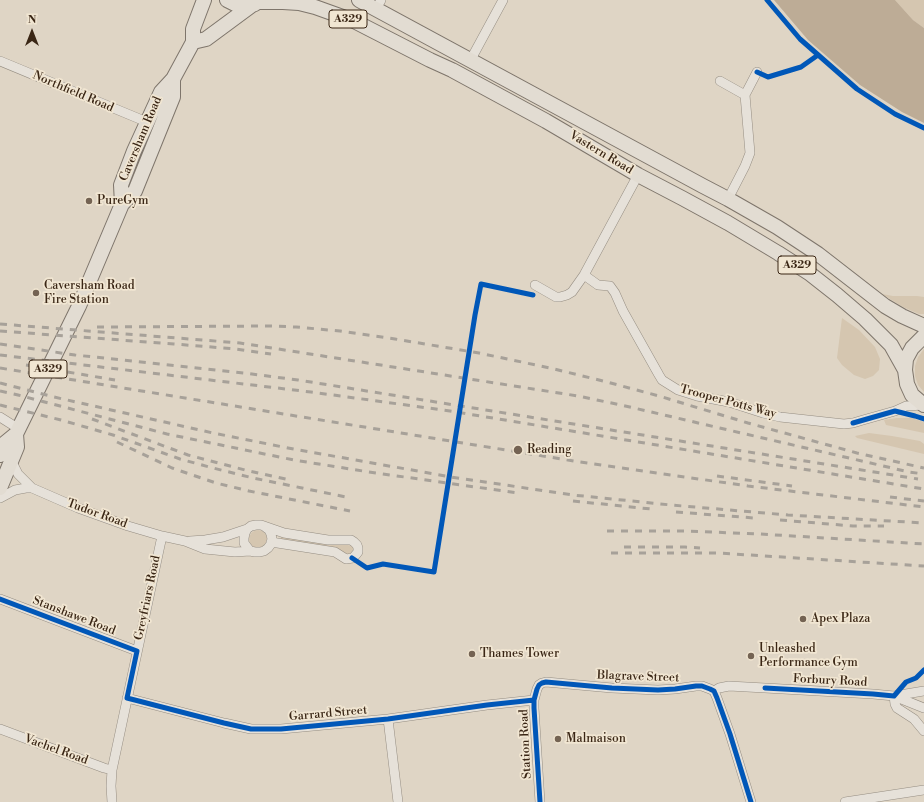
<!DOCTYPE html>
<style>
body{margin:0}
#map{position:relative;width:924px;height:802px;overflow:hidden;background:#dfd5c5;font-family:"Libre Bodoni",serif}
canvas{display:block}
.north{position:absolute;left:12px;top:12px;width:40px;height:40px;-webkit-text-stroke:3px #f1e6d2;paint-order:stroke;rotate:0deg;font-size:11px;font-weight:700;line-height:16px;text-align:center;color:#3a2615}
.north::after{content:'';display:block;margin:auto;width:14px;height:18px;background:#3a2615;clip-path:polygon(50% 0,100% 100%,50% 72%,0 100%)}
</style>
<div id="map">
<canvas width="924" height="802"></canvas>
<div class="north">N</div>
</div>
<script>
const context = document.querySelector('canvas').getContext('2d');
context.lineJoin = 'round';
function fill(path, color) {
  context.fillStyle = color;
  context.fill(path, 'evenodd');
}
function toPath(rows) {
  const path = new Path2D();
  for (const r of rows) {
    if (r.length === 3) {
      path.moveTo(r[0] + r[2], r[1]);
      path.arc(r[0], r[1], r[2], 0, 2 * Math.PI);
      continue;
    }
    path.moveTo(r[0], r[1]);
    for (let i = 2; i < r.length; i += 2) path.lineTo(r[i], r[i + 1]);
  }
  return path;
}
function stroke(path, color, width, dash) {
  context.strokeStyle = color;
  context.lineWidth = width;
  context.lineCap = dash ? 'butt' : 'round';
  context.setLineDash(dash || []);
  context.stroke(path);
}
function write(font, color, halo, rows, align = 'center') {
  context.font = font + ' "Libre Bodoni",serif';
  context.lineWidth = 3.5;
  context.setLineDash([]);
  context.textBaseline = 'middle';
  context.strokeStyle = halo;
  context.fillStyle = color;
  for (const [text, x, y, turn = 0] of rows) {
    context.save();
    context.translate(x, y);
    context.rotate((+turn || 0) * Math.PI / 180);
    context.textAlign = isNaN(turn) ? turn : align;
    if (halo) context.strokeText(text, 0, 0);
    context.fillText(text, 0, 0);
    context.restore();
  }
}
const green = toPath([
 [895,0,924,0,924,28,913,20],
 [882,294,893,296,917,296,924,297,924,314,919,314,903,307],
 [842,318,859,330,875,347,880,359,879,370,873,376,865,379,854,375,842,365,837,358],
 [924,349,924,392,918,385,915,376,915,366,918,357],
 [897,418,912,418,924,422,924,433,886,425,884,420],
 [869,433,892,436,920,441,924,444,924,454,857,438,855,436],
 [258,539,9],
 [281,536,348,545,353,547,353,552,348,554,281,539]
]);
const water = toPath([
 [774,0,895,0,913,20,924,28,924,123,902,112,860,85,808,40]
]);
const street = toPath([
 [376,9,381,0],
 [0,61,147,122],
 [470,61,503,0],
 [720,81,745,95],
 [728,199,745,166,750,153,745,95,757,72],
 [584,275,598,285,610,286,615,293,623,311,659,375,662,380,678,390,697,396,729,402,763,413,780,417,844,424,853,423,863,420,895,411,906,406,924,405],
 [535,285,556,297,560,297,567,295,572,292,584,275,638,175],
 [0,417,19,429],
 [11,460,18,474,32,488,78,508,128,526,162,536,185,541,205,549,235,552,250,551,255,552,260,552,264,551,268,548,271,544,272,539,271,534,269,530,265,527],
 [0,498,15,490,26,488,32,488],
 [247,529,245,533,244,538,244,543,250,551],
 [190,541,205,540,223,537,247,529,251,526,256,525,261,525,284,533,328,540,351,540,354,542,357,545,358,548,358,552,353,558,346,559,335,552,271,542],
 [0,599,137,651],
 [714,691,719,688,729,686,873,694,894,696,924,691],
 [894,696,895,704,897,708,914,719,924,731],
 [894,696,924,708],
 [127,698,224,723,251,729,281,729,388,719,487,705,534,700],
 [388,719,398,802],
 [0,729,104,768,112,770],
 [112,802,111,786,112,770,162,536],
 [540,802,534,708,534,700,537,689,539,685,542,683,546,682,612,688,658,690,675,689,696,686,702,686,710,689,714,691,717,698,730,734,751,802],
 [845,802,924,790]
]);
const primary = toPath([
 [227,0,235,4,243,5,252,5,255,4],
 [359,0,703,186,728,199,777,227,818,254,885,306,902,316,924,326],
 [258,2,283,2,299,3,315,7,354,21,430,60,452,70,546,121,638,175,682,198,728,223,778,253,809,273,837,295,865,319,891,345,905,370],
 [193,42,206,39,252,5],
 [122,204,121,185,134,151,161,92,173,79,193,42,193,29,204,0],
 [924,336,912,348,906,359,905,370,907,384,912,395,924,405],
 [0,455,5,443,16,434,79,306,122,204,135,191,173,97,173,79],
 [0,488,17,447,16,434]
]);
const rail = toPath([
 [0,324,240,343,578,396,621,405,909,472,924,474],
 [97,327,270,326,296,327,340,331,395,339,479,353,550,368,607,382,659,396,748,423,857,453,924,468],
 [0,331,174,344,236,349,271,354],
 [0,344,75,355,244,373,298,380,918,479],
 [0,355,311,392,450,411,924,489],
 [26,365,115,380],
 [0,368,580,462,748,486,924,507],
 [0,383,54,397,213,433,288,448,451,477,573,495,671,505,788,515,924,523],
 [0,391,18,395,167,434,294,460,369,472,518,493],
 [0,405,61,420,113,435,180,459,213,468,253,478,351,498],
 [92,419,188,455,245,470,290,480],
 [117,442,172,468,216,483,249,491,350,511],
 [717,476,792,486],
 [890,497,924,501],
 [573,501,651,509],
 [676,512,754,518],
 [780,520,853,526,884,526],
 [607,531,685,531,760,534,924,544],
 [624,547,685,547,700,548],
 [611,553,718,553,924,566]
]);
const cycleway = toPath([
 [767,0,800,39,857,89,895,114,924,128],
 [757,72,768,77,801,67,818,55],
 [853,423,895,411,915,416,924,419],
 [352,558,367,568,383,564,434,572,475,315,481,284,533,295],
 [0,599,137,651,127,698,224,723,251,729,281,729,388,719,487,705,534,700],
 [765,688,873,694,894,696,906,682,916,678,924,670],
 [540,802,534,708,534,700,537,689,539,685,542,683,546,682,612,688,658,690,675,689,696,686,702,686,710,689,714,691,717,698,730,734,751,802]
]);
const markers = [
 [89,201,4,"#746353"],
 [36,293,4,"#746353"],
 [518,450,5,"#746353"],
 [803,619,4,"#746353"],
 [472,654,4,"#746353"],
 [751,656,4,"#746353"],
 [558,739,4,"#746353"]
];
const shields = [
 [348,19,38],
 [797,265,38],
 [48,369,38]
];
const shieldNames = [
 ["A329",348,19],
 ["A329",797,265],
 ["A329",48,369]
];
const streetNames = [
 ["Northfield Road",73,92,23],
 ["Caversham Road",141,139,-67],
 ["Vastern Road",601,153,31],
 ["Trooper Potts Way",728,402,15],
 ["Tudor Road",97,514,20],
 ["Greyfriars Road",148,598,-78],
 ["Stanshawe Road",74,616,21],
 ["Blagrave Street",638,677,2],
 ["Forbury Road",830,681,3],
 ["Garrard Street",328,714,-5],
 ["Station Road",526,744,-93],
 ["Vachel Road",56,750,20]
];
const poiNames = [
 ["PureGym",97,201],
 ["Caversham Road",44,286],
 ["Fire Station",44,300],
 ["Reading",527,450],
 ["Apex Plaza",811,619],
 ["Unleashed",759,649],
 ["Performance Gym",759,663],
 ["Thames Tower",480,654],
 ["Malmaison",566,739]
];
fill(green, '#d5c6b0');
fill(water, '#bdac96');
stroke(street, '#958d82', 10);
stroke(primary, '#7e756b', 16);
stroke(street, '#e6e1d9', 9);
stroke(primary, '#e2dcd2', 14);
stroke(rail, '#a7a199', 3, [7, 7]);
stroke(cycleway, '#0057b8', 5);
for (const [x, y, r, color] of markers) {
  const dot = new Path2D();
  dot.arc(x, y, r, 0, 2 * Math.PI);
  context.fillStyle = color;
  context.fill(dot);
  stroke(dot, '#f1e6d2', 1.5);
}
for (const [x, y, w] of shields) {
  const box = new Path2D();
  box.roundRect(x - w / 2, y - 9, w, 18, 3);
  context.fillStyle = '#f1e6d2';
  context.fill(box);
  stroke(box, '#3a2615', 1);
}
write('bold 11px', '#3a2615', null, shieldNames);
write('12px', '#3a2615', '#f1e6d2', streetNames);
write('12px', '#3a2615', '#f1e6d2', poiNames, 'left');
</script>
